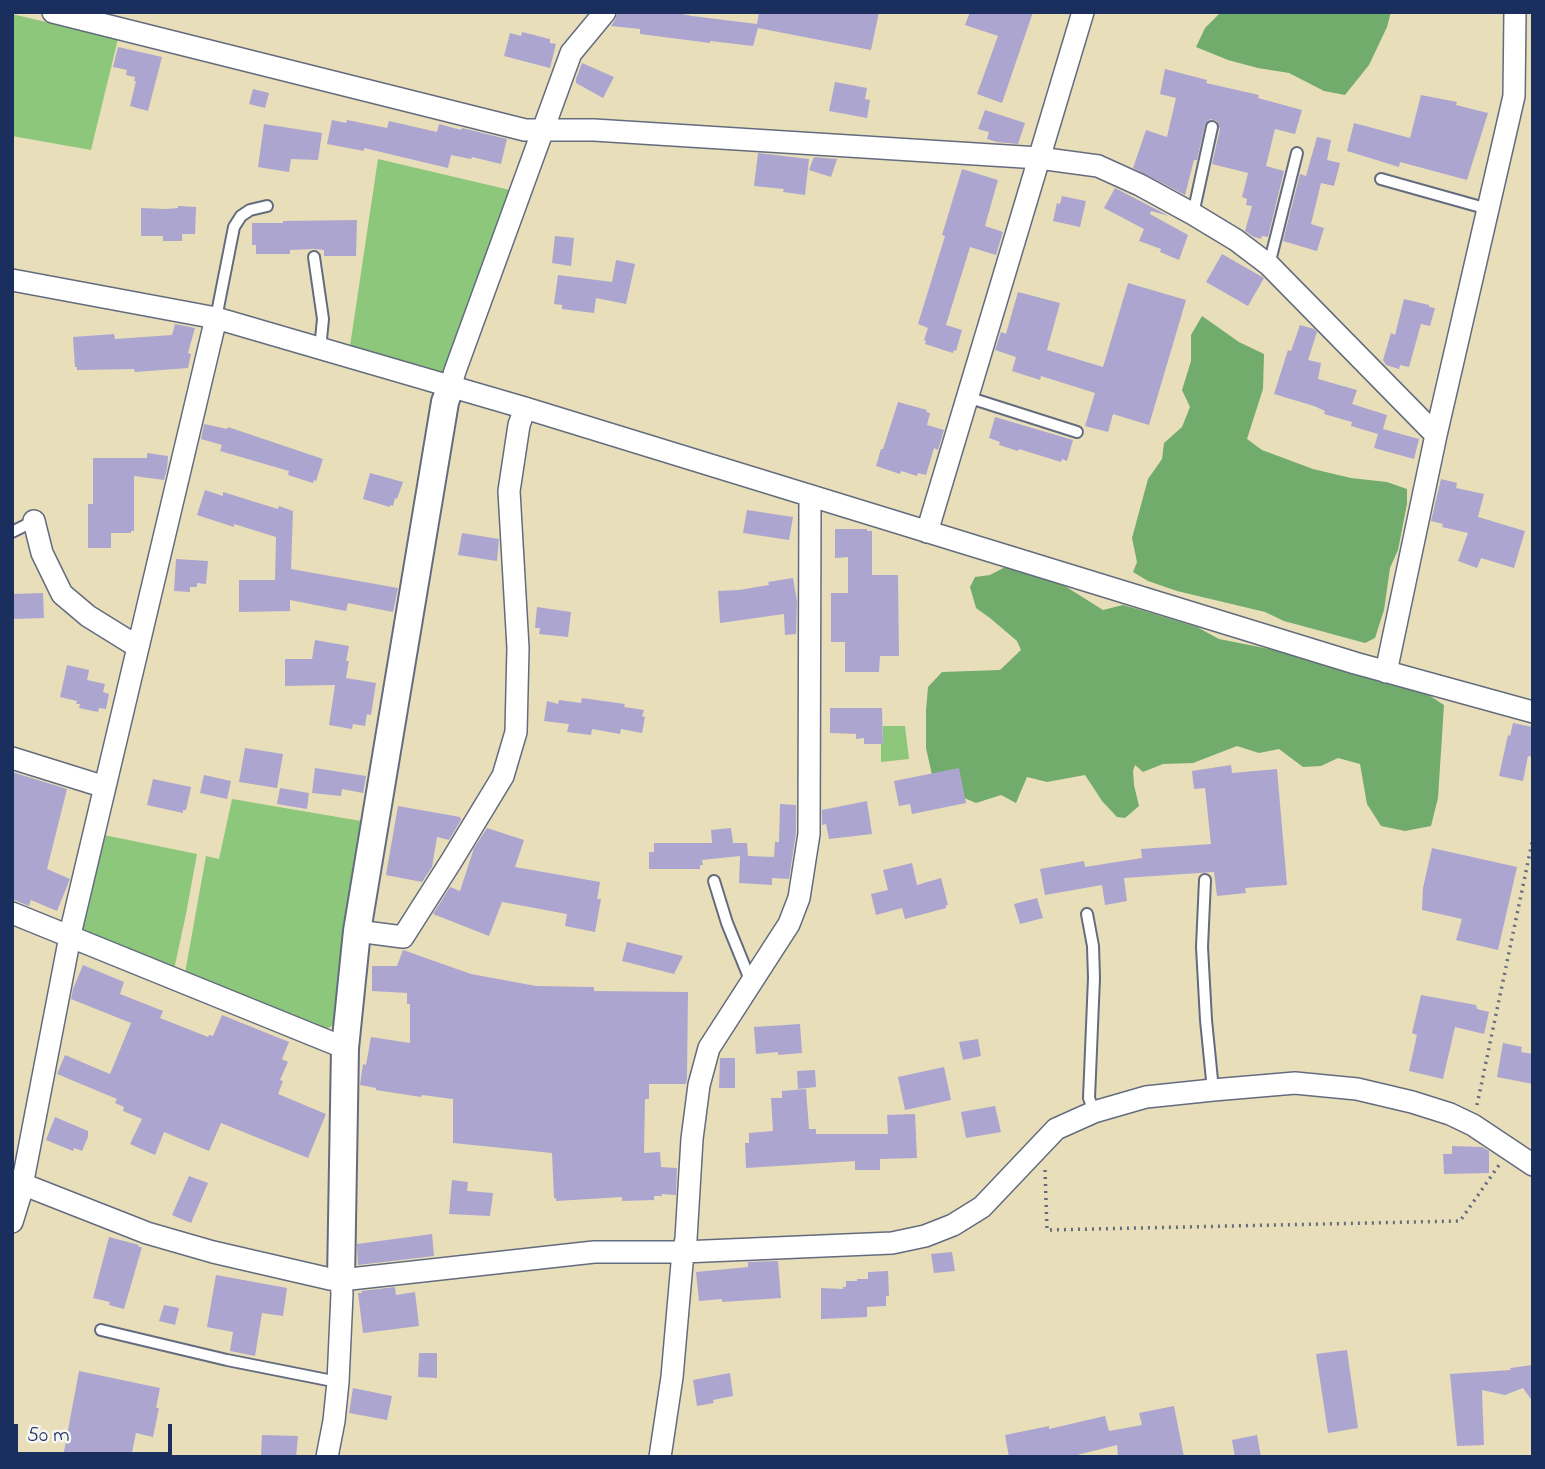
<!DOCTYPE html>
<style>
body{margin:0}
#map{position:relative;width:1545px;height:1469px;overflow:hidden;background:#e9deba;font-family:"Indie Flower",sans-serif}
canvas{display:block}
.frame{position:absolute;inset:0;border:14px solid #1b2f5e;pointer-events:none}
.scale{position:absolute;left:14px;top:1424px;width:158px;height:32px;box-sizing:border-box;border:4px solid #1b2f5e;border-top:0;padding-left:9px;font-size:21px;line-height:24px;white-space:nowrap;color:#1b2f5e;-webkit-text-stroke:5px #f6f6f2;paint-order:stroke}
</style>
<div id="map">
<canvas width="1545" height="1469"></canvas>
<div class="frame"></div>
<div class="scale">50 m</div>
</div>
<script>
const context = document.querySelector('canvas').getContext('2d');
context.lineJoin = 'round';
function fill(path, color) {
  context.fillStyle = color;
  context.fill(path, 'evenodd');
}
function toPath(rows) {
  const path = new Path2D();
  for (const r of rows) {
    path.moveTo(r[0], r[1]);
    for (let i = 2; i < r.length; i += 2) path.lineTo(r[i], r[i + 1]);
  }
  return path;
}
function stroke(path, color, width, dash) {
  context.strokeStyle = color;
  context.lineWidth = width;
  context.lineCap = dash ? 'butt' : 'round';
  context.setLineDash(dash || []);
  context.stroke(path);
}
const green = toPath([
 [12,14,118,39,91,150,12,136],
 [378,159,510,190,443,376,350,346],
 [883,726,905,726,909,759,881,762,881,744,883,744],
 [232,799,361,821,344,927,337,1023,323,1031,185,973,206,856,219,859],
 [104,835,197,854,186,914,175,965,173,969,84,933,82,927]
]);
const forest = toPath([
 [1221,12,1391,12,1387,27,1369,65,1345,95,1324,91,1289,73,1258,68,1228,60,1196,47,1205,28],
 [1202,316,1239,342,1264,354,1263,389,1247,439,1262,450,1313,469,1351,478,1387,482,1407,489,1407,504,1398,550,1390,568,1384,610,1375,638,1365,643,1284,621,1265,612,1177,591,1148,581,1133,572,1137,562,1132,538,1148,479,1162,459,1164,443,1182,427,1190,407,1182,390,1191,361,1191,335],
 [1007,566,1049,576,1103,610,1123,605,1141,610,1197,627,1219,639,1295,654,1421,690,1444,705,1438,798,1431,826,1405,831,1381,826,1367,804,1360,764,1338,758,1321,766,1303,767,1279,749,1259,753,1237,746,1193,763,1163,764,1143,772,1135,765,1133,771,1134,785,1139,806,1125,818,1117,817,1102,801,1085,775,1047,782,1027,777,1016,803,1001,795,976,803,955,794,932,775,926,748,926,711,928,687,942,672,1000,670,1021,650,1017,641,990,618,976,608,970,587,975,577,990,575]
]);
const building = toPath([
 [618,12,682,12,682,14,692,16,757,24,759,12,879,12,871,50,758,28,753,46,710,41,710,43,640,34,640,29,611,26,615,20],
 [970,12,1033,12,1002,103,977,94,998,36,965,25],
 [522,32,550,39,550,43,556,44,550,68,504,56,510,33,521,36],
 [118,47,162,57,148,111,130,106,136,81,134,81,135,77,126,75,127,70,113,67],
 [582,63,614,77,603,98,576,83,576,79],
 [1165,69,1207,80,1206,83,1259,95,1258,98,1302,110,1295,134,1275,129,1266,166,1284,171,1268,237,1262,236,1261,239,1254,237,1245,231,1252,206,1246,205,1247,199,1242,197,1248,173,1212,164,1220,129,1217,121,1210,119,1205,125,1197,160,1194,160,1185,195,1133,168,1146,130,1167,137,1176,98,1160,94],
 [835,82,867,88,865,99,870,100,867,118,829,111],
 [253,89,269,93,265,108,249,104],
 [1421,95,1457,102,1456,105,1488,113,1467,180,1400,162,1399,167,1347,151,1354,123,1410,138],
 [985,110,1025,123,1018,144,997,142,987,139,989,132,978,129],
 [332,120,346,123,347,120,387,128,389,121,437,132,439,124,461,130,462,128,507,139,501,164,472,157,471,159,451,155,448,168,364,148,364,151,327,144],
 [264,124,322,133,318,160,291,159,289,172,258,167],
 [1317,137,1331,140,1327,160,1340,163,1334,186,1321,183,1311,224,1324,228,1317,251,1283,241,1300,174,1306,176],
 [758,153,809,159,805,195,783,192,784,189,754,186],
 [814,157,837,159,831,177,809,170],
 [962,169,998,180,985,226,1003,232,996,255,970,247,946,325,962,330,956,351,954,350,953,353,925,344,926,341,924,340,928,328,918,324,945,236,942,235],
 [1115,188,1169,216,1151,211,1150,214,1188,235,1179,260,1160,252,1161,249,1139,241,1144,229,1104,208],
 [1062,196,1086,201,1080,227,1053,221,1057,203,1060,204],
 [178,206,196,207,195,234,182,234,182,241,163,241,163,236,141,236,141,208,166,209,178,208],
 [357,220,356,256,324,256,324,250,314,249,290,250,290,254,256,254,256,245,252,245,252,223,283,223,283,221],
 [555,236,574,238,571,266,552,263],
 [1222,254,1264,278,1248,306,1206,282],
 [616,260,635,264,626,304,596,298,594,313,562,309,562,305,554,304,558,275,612,282],
 [1128,283,1186,300,1149,425,1113,414,1108,432,1085,426,1095,393,1041,376,1040,380,1012,371,1016,357,995,350,1001,332,1006,334,1018,292,1060,303,1047,350,1103,367],
 [1404,299,1429,305,1429,307,1435,308,1430,326,1421,324,1409,367,1400,365,1399,369,1386,365,1383,360,1391,333,1395,335],
 [175,324,195,328,188,353,191,354,188,368,135,372,134,369,77,370,77,367,75,367,73,337,114,334,115,339,172,335],
 [1300,325,1314,329,1317,332,1308,360,1321,363,1318,379,1357,390,1352,404,1387,415,1383,429,1419,439,1414,459,1374,448,1378,434,1351,426,1352,422,1324,414,1325,411,1314,406,1274,394,1288,350,1291,351],
 [898,402,927,410,926,412,930,413,927,425,944,430,938,450,934,448,926,475,918,473,917,476,901,471,900,474,876,466,881,449,883,449],
 [995,417,1073,440,1067,461,1062,459,1061,462,1019,449,1018,451,999,445,1000,442,989,438],
 [204,424,227,429,228,427,323,459,316,481,314,480,313,483,288,475,289,471,220,451,222,445,201,439],
 [147,453,168,456,167,469,164,480,134,476,134,531,131,531,131,533,111,533,111,548,88,548,88,504,93,504,93,458,147,458],
 [370,473,403,482,397,499,395,498,393,506,390,505,390,507,363,499],
 [1441,479,1457,483,1456,488,1484,494,1478,517,1525,531,1514,568,1481,558,1477,568,1458,561,1468,533,1442,527,1443,524,1431,521],
 [205,490,223,496,223,492,278,509,279,506,293,511,291,569,398,588,393,612,348,603,346,611,290,600,290,611,239,612,239,580,275,580,276,537,234,524,234,527,197,515],
 [747,510,793,517,789,540,743,533],
 [835,529,867,529,867,531,872,531,872,575,898,575,899,656,880,656,879,672,845,672,845,642,831,642,831,593,848,593,848,557,835,558],
 [462,533,499,539,497,561,458,555],
 [176,559,208,561,206,584,197,583,197,587,190,587,190,592,174,591],
 [793,578,797,601,796,634,785,635,784,614,720,623,718,591,739,590,769,585,768,582],
 [43,593,44,618,12,619,12,594],
 [537,607,571,612,568,637,539,634,540,628,535,628],
 [315,640,349,646,346,661,349,661,346,678,376,683,371,715,367,714,365,726,353,724,352,729,329,725,335,685,285,686,285,659,312,659],
 [67,665,89,670,87,680,105,684,103,692,109,694,106,709,99,708,98,712,79,708,80,704,76,704,77,701,60,697],
 [582,698,625,704,624,707,644,710,642,716,645,717,642,733,621,729,620,734,592,729,591,735,567,732,569,724,544,721,547,701,558,704,559,700,581,703],
 [830,708,882,708,883,744,864,744,864,738,856,739,856,734,830,733],
 [1513,723,1533,727,1533,757,1528,756,1523,781,1499,776,1508,735,1510,736],
 [245,748,283,754,277,788,239,782],
 [1231,765,1232,773,1277,769,1287,885,1245,888,1246,893,1217,896,1214,872,1124,878,1127,901,1105,905,1102,885,1045,895,1040,869,1084,861,1085,867,1142,858,1141,849,1211,844,1205,788,1194,789,1192,771],
 [315,768,366,776,363,793,342,789,341,796,312,793],
 [959,768,966,803,912,814,910,804,899,806,894,781],
 [12,772,67,789,47,869,70,879,57,911,31,900,29,906,12,899],
 [204,775,231,781,227,799,200,793],
 [153,779,191,787,186,810,183,810,183,813,147,805],
 [280,788,309,793,307,809,277,804],
 [867,801,872,834,829,839,826,824,822,825,822,810],
 [780,804,796,805,796,833,789,879,772,878,772,885,739,883,740,856,702,860,703,865,700,865,700,869,649,869,649,852,654,852,654,843,712,843,711,830,731,828,733,843,747,843,748,856,774,857,775,842,779,842],
 [398,806,460,817,461,820,449,840,437,837,432,867,422,882,386,875],
 [487,828,524,840,515,867,600,882,597,899,601,899,595,932,565,926,567,914,502,902,489,936,433,914,450,887,460,891,474,848],
 [1432,848,1517,867,1498,950,1456,940,1462,919,1422,910,1423,888],
 [912,863,917,885,941,878,948,905,946,905,946,908,905,919,902,908,876,915,871,894,888,890,883,870],
 [1037,898,1043,918,1020,924,1014,904],
 [627,942,683,956,674,974,622,961],
 [403,950,471,974,536,986,594,987,594,991,688,992,687,1078,686,1084,649,1084,649,1099,645,1099,644,1153,660,1152,661,1167,677,1168,676,1195,662,1194,662,1196,654,1196,654,1200,622,1201,622,1197,556,1201,556,1198,554,1198,552,1153,453,1143,453,1099,422,1095,421,1097,376,1090,376,1088,360,1085,363,1064,366,1065,371,1037,410,1043,410,1004,407,1004,407,993,372,991,372,966,397,966],
 [83,965,124,982,120,994,163,1011,160,1018,208,1037,209,1035,213,1036,222,1015,289,1042,282,1059,288,1062,280,1080,283,1081,278,1094,326,1114,308,1158,221,1123,209,1151,164,1132,155,1155,130,1144,142,1119,123,1111,124,1107,115,1103,117,1099,57,1074,65,1055,110,1074,131,1023,71,999,73,989],
 [1421,995,1476,1005,1477,1009,1489,1012,1484,1034,1455,1027,1443,1079,1409,1071,1417,1035,1412,1033],
 [800,1024,802,1053,778,1055,778,1052,756,1054,754,1027],
 [978,1039,981,1056,963,1060,959,1042],
 [1503,1043,1522,1047,1521,1052,1533,1054,1533,1084,1497,1077],
 [720,1058,735,1058,735,1088,719,1088],
 [944,1067,951,1100,905,1110,898,1077],
 [815,1070,816,1087,798,1089,797,1071],
 [806,1089,809,1129,816,1129,816,1134,888,1134,887,1115,915,1114,917,1158,880,1159,880,1170,855,1170,855,1161,746,1168,745,1143,749,1143,749,1133,773,1131,771,1098,782,1098,782,1091],
 [995,1106,1001,1132,966,1138,961,1112],
 [55,1117,88,1131,88,1137,82,1151,74,1148,73,1151,46,1140],
 [1452,1146,1482,1147,1489,1151,1489,1173,1444,1174,1443,1154,1452,1154],
 [189,1176,208,1183,191,1223,172,1215],
 [452,1180,468,1182,467,1191,493,1193,490,1216,449,1214],
 [432,1234,434,1256,358,1265,357,1244],
 [109,1237,139,1245,138,1247,142,1247,124,1309,109,1305,110,1302,93,1298],
 [952,1252,955,1271,934,1273,931,1254],
 [778,1261,781,1298,722,1302,722,1299,699,1301,696,1272,748,1267,748,1262],
 [888,1271,889,1296,886,1296,886,1306,867,1307,867,1317,821,1319,821,1288,843,1289,843,1287,846,1287,846,1281,857,1281,857,1279,868,1279,868,1272],
 [216,1275,287,1288,283,1316,262,1313,255,1356,230,1351,233,1332,207,1327],
 [395,1287,396,1295,415,1292,419,1326,363,1333,358,1293,362,1293,361,1291],
 [164,1305,179,1308,175,1325,159,1321],
 [1347,1350,1358,1428,1328,1433,1316,1354],
 [419,1353,437,1353,437,1378,418,1377],
 [1533,1365,1533,1402,1523,1388,1505,1395,1482,1390,1484,1445,1457,1446,1450,1374,1511,1370,1510,1368],
 [79,1371,160,1388,156,1408,159,1408,153,1437,136,1433,131,1457,63,1457],
 [730,1373,733,1396,713,1400,714,1403,697,1406,693,1380],
 [353,1388,392,1396,387,1420,349,1413],
 [1174,1406,1184,1457,1118,1457,1117,1445,1069,1457,1009,1457,1005,1435,1049,1426,1049,1429,1105,1416,1109,1431,1142,1425,1139,1413],
 [262,1435,298,1436,296,1457,261,1457],
 [1257,1435,1261,1457,1235,1457,1232,1440]
]);
const path = toPath([
 [1477,1105,1533,838],
 [1045,1170,1047,1230,1460,1221,1499,1165]
]);
const service = toPath([
 [1381,179,1488,209],
 [1193,214,1212,127],
 [314,257,323,319,320,349],
 [1269,265,1297,153],
 [216,318,234,227,241,216,250,210,267,206],
 [967,397,1077,432],
 [12,532,34,521],
 [1205,880,1202,947,1206,1020,1213,1090],
 [714,881,727,923,751,982],
 [1087,914,1093,946,1094,978,1089,1098,1094,1112],
 [101,1330,227,1360,338,1382]
]);
const minor = toPath([
 [53,12,525,130,594,130,1039,158,1098,166,1140,185,1193,214,1236,240,1269,265,1436,435],
 [12,280,216,318,525,408,1355,663,1533,712],
 [450,388,455,371,571,53,605,12],
 [34,521,42,553,62,594,88,616,138,647],
 [927,532,1083,12],
 [1386,672,1436,435,1514,96,1515,12],
 [12,758,105,787],
 [12,913,345,1048],
 [357,931,403,937,452,860,503,776,516,732,518,648,509,491,519,425,525,408],
 [12,1180,147,1233,213,1252,330,1279,341,1280,594,1252,683,1252,892,1243,925,1236,953,1225,982,1207,1056,1129,1094,1112,1146,1097,1213,1090,1295,1083,1357,1089,1412,1102,1450,1114,1473,1125,1533,1165],
 [12,1222,20,1196,72,926,216,318],
 [327,1457,334,1421,338,1382,342,1294,341,1280],
 [660,1457,672,1377,683,1252,686,1239,692,1139,699,1085,709,1048,789,924,799,898,809,834,810,496]
]);
const tertiary = toPath([
 [341,1280,345,1048,357,931,445,402,450,388]
]);
fill(green, '#8dc77c');
fill(forest, '#72ac6c');
fill(building, '#aca5cf');
stroke(service, '#636c7e', 14);
stroke(minor, '#636c7e', 24);
stroke(tertiary, '#636c7e', 30);
stroke(path, '#636c7e', 3.5, [2, 5]);
stroke(service, '#fff', 10);
stroke(minor, '#fff', 21);
stroke(tertiary, '#fff', 26);
</script>
